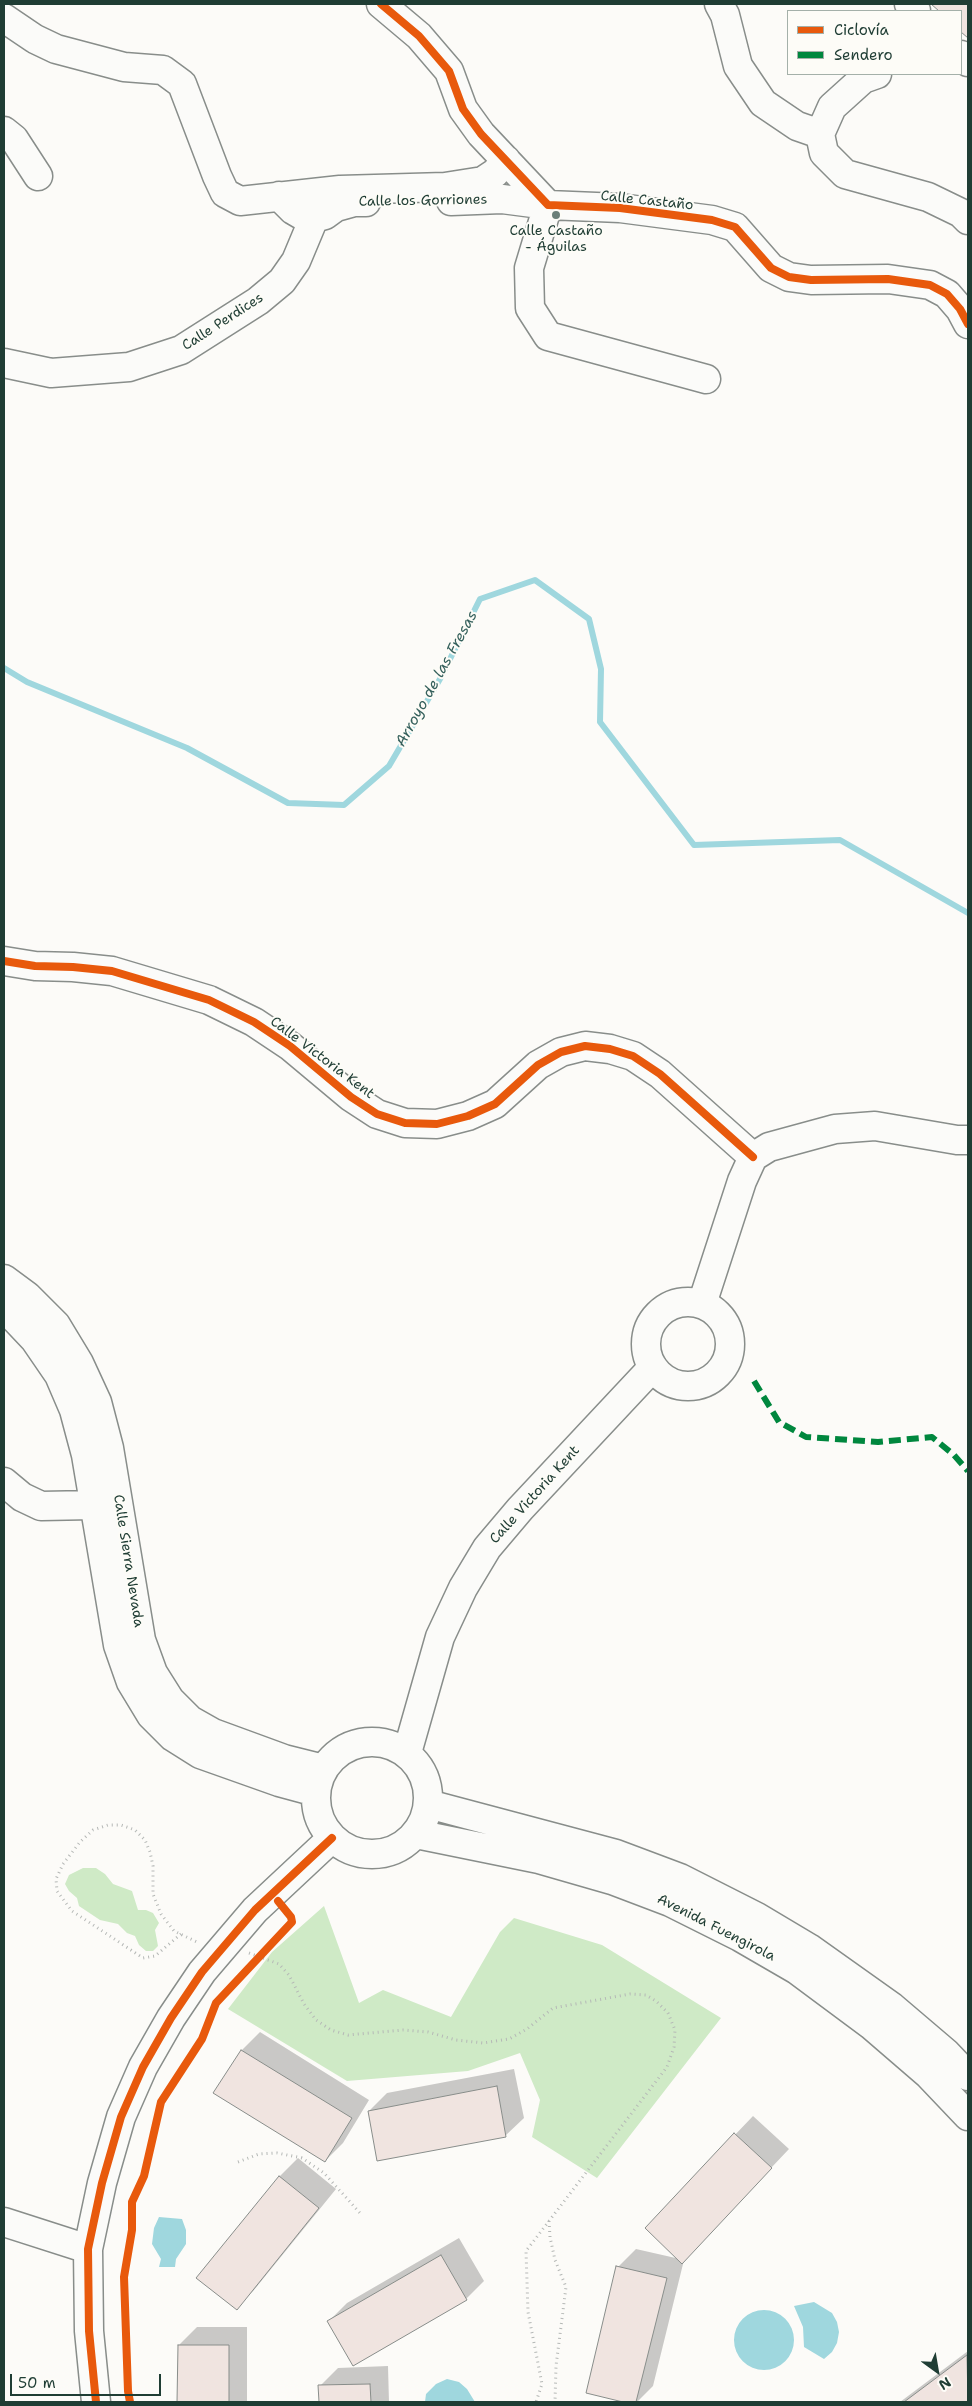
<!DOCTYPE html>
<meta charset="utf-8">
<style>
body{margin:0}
#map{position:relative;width:972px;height:2406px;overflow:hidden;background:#fcfbf8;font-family:"Shantell Sans",sans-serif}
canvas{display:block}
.frame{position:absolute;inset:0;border:5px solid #1f3d34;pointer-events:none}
.legend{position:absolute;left:787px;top:10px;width:175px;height:65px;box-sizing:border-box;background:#fdfcf7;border:1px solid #a4b0a9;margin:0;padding:6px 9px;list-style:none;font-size:15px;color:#1f3d34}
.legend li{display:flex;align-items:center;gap:10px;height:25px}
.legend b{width:25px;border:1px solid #a4b0a9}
.north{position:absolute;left:912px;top:2346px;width:50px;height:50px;-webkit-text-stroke:4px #fdfcf7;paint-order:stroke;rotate:148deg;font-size:14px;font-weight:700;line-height:20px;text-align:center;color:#1f3d34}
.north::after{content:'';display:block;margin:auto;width:18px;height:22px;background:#1f3d34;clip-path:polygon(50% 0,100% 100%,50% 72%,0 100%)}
.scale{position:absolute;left:10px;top:2374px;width:151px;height:22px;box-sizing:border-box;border:2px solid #1f3d34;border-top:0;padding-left:6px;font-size:15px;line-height:18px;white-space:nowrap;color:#1f3d34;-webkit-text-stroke:4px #fdfcf7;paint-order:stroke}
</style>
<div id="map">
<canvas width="972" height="2406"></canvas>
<div class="frame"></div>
<ul class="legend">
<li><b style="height:6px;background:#e8590c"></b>Ciclovía</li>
<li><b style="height:6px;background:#00873e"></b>Sendero</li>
</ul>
<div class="north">N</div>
<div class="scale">50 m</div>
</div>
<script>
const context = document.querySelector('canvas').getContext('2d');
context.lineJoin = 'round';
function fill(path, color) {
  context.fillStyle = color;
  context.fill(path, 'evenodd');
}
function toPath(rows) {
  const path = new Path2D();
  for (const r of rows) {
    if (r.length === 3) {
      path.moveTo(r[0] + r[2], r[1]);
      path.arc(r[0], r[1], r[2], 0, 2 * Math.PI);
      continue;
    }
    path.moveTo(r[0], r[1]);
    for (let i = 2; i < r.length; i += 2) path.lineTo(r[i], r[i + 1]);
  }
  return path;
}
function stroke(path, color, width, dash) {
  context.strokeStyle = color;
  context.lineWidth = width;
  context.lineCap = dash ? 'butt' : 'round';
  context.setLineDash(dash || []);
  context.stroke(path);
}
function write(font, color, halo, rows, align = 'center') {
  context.font = font + ' "Shantell Sans",sans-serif';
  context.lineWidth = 4;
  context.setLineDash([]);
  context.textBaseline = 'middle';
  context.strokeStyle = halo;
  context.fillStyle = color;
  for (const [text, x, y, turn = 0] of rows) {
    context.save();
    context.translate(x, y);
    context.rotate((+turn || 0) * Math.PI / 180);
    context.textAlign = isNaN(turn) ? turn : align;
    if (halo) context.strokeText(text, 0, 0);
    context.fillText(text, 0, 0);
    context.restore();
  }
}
const green = toPath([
 [83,1868,96,1868,105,1874,113,1884,132,1891,138,1910,146,1910,153,1913,159,1923,155,1930,158,1946,153,1951,146,1951,139,1945,135,1936,127,1933,118,1924,100,1920,79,1906,77,1898,69,1891,65,1884,69,1875],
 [324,1906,359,2003,383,1990,451,2017,500,1932,514,1918,602,1945,721,2018,597,2178,532,2137,540,2100,520,2053,468,2071,347,2081,228,2009,272,1952]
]);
const water = toPath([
 [159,2217,182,2219,186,2230,186,2244,176,2259,175,2267,159,2267,161,2259,152,2244,154,2228],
 [814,2302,832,2313,837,2322,839,2332,837,2343,832,2352,824,2359,804,2347,803,2327,794,2306],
 [764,2340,30],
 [447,2379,459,2382,467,2389,475,2402,425,2402,426,2394,436,2384]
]);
const shadow = toPath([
 [933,4,968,4,968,37,961,30,961,11,941,11],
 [260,2032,369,2100,343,2143,325,2161,215,2093,242,2050],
 [514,2069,524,2118,505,2136,369,2111,387,2093],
 [753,2116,789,2149,684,2260,653,2386,637,2402,587,2393,618,2267,636,2249,680,2259,646,2228],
 [298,2158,336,2189,254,2290,236,2308,198,2277,280,2176],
 [459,2238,484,2281,466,2299,329,2321,347,2303],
 [197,2327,247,2327,247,2402,179,2402,179,2345],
 [968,2351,968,2402,900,2402],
 [388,2366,389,2402,320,2402,320,2386,338,2368]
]);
const stream = toPath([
 [4,668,27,682,187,748,288,803,344,805,389,766,440,679,480,599,535,580,589,619,601,669,600,722,694,845,840,840,968,913]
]);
const building = toPath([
 [931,4,968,4,968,38,961,32,961,11,939,11,931,4],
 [241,2050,352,2118,325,2162,213,2093,241,2050],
 [497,2086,506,2137,377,2161,368,2111,497,2086],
 [734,2133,772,2168,682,2264,645,2228,734,2133],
 [279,2176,319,2208,237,2310,196,2278,279,2176],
 [441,2255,467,2300,353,2366,327,2321,441,2255],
 [616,2266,667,2278,636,2402,623,2402,586,2393,616,2266],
 [178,2345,229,2345,229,2402,177,2402,178,2345],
 [967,2355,968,2402,904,2402,967,2355],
 [370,2384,371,2402,319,2402,318,2385,370,2384]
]);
const path = toPath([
 [181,1934,155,1956,143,1958,72,1911,57,1891,56,1879,63,1864,80,1842,93,1830,108,1825,121,1825,135,1830,145,1840,150,1852,153,1866,153,1894,161,1914,174,1931,197,1942],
 [249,1953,279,1964,289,1975,304,2004,316,2020,331,2030,348,2035,403,2030,428,2032,456,2040,483,2043,509,2039,527,2029,553,2008,630,1994,646,1995,656,2001,668,2013,675,2030,674,2047,667,2067,526,2251,528,2312,542,2384,536,2402],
 [238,2162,259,2154,277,2153,302,2158,324,2173,360,2213],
 [549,2221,550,2237,555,2260,566,2287,556,2366,555,2402]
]);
const minor = toPath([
 [381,4,419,36,449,71,463,109,481,134,548,205,620,208,712,220,735,227,771,268,789,277,811,280,888,279,930,285,947,294,960,309,968,324],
 [719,4,725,15,738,66,763,103,797,126,820,134],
 [909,4,916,11],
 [4,18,35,39,56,49,124,67,163,70,182,84,217,176,225,193,240,201,340,190,445,187,483,181,495,173,506,160],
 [961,55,968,62],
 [877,74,863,79,832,107,820,134,824,153,845,174,928,197,961,213,968,220],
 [4,131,14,139,38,176],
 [279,196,293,210,305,217,314,218,325,215,336,207,354,202,366,202],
 [451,201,502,199,548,205,529,268,530,308,548,336,706,379],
 [4,363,51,373,129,367,181,350,258,301,282,281,296,261,314,218],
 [4,961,35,966,73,967,112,971,209,1000,254,1022,290,1046,351,1097,377,1114,405,1123,437,1124,468,1116,495,1104,538,1065,561,1052,585,1046,610,1049,633,1056,660,1074,753,1157],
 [4,1279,27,1296,56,1325,79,1363,97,1402,109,1448,141,1640,153,1673,170,1700,190,1720,213,1733,284,1759,324,1769],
 [688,1344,42],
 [702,1304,742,1181,753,1157,769,1147,835,1129,875,1126,957,1140,968,1140],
 [4,1307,35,1340,59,1375,74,1410,86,1455,118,1645,131,1682,151,1715,173,1737,200,1754,279,1782,316,1792],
 [4,1482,22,1497,41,1506,93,1505],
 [372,1798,56],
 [407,1753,440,1637,463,1588,487,1548,520,1509,653,1367],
 [428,1804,616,1854,680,1878,757,1917,809,1948,892,2007,946,2053,968,2076],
 [416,1834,539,1859,612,1880,670,1902,740,1937,797,1970,871,2025,929,2075,968,2116],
 [4,2222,88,2249],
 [96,2402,89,2331,88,2249,102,2183,121,2117,143,2067,171,2018,202,1972,255,1910,332,1838]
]);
const quiet = toPath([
 [754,1381,779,1422,806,1437,878,1442,932,1437,954,1455,968,1471]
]);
const cycleway = toPath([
 [381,4,419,36,449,71,463,109,481,134,548,205,620,208,712,220,735,227,771,268,789,277,811,280,888,279,930,285,947,294,960,309,968,324],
 [4,961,35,966,73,967,112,971,209,1000,254,1022,290,1046,351,1097,377,1114,405,1123,437,1124,468,1116,495,1104,538,1065,561,1052,585,1046,610,1049,633,1056,660,1074,753,1157],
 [96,2402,89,2331,88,2249,102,2183,121,2117,143,2067,171,2018,202,1972,255,1910,332,1838],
 [130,2402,128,2391,124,2277,132,2230,132,2202,144,2176,161,2102,202,2039,216,2003,292,1922,291,1917,278,1901]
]);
const markers = [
 [556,215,5,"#6c8079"]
];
const streetNames = [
 ["Calle los Gorriones",423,201,-1],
 ["Calle Castaño",647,201,6],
 ["Calle Perdices",223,322,-33],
 ["Calle Victoria Kent",322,1058,37],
 ["Calle Victoria Kent",535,1495,-48],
 ["Calle Sierra Nevada",128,1561,81],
 ["Avenida Fuengirola",716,1928,27]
];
const poiNames = [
 ["Calle Castaño",556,231],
 ["- Águilas",556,247]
];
const waterNames = [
 ["Arroyo de las Fresas",437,679,-61]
];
fill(green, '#cfeac6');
fill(water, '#9fd7de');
fill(shadow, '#0003');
stroke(stream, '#9fd7de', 6);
fill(building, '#f0e4e0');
stroke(building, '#888d8a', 1);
stroke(minor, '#888d8a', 31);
stroke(path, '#b5b8b6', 3, [1, 4]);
stroke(minor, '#fbfbf9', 28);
stroke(quiet, '#00873e', 6, [12, 6]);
stroke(cycleway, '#e8590c', 8);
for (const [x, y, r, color] of markers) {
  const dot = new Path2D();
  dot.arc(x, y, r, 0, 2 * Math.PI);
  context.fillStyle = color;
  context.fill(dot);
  stroke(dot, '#fdfcf7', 2);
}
write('14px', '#1f3d34', '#fdfcf7', streetNames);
write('14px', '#1f3d34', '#fdfcf7', poiNames);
write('italic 15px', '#35605c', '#fdfcf7', waterNames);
</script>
